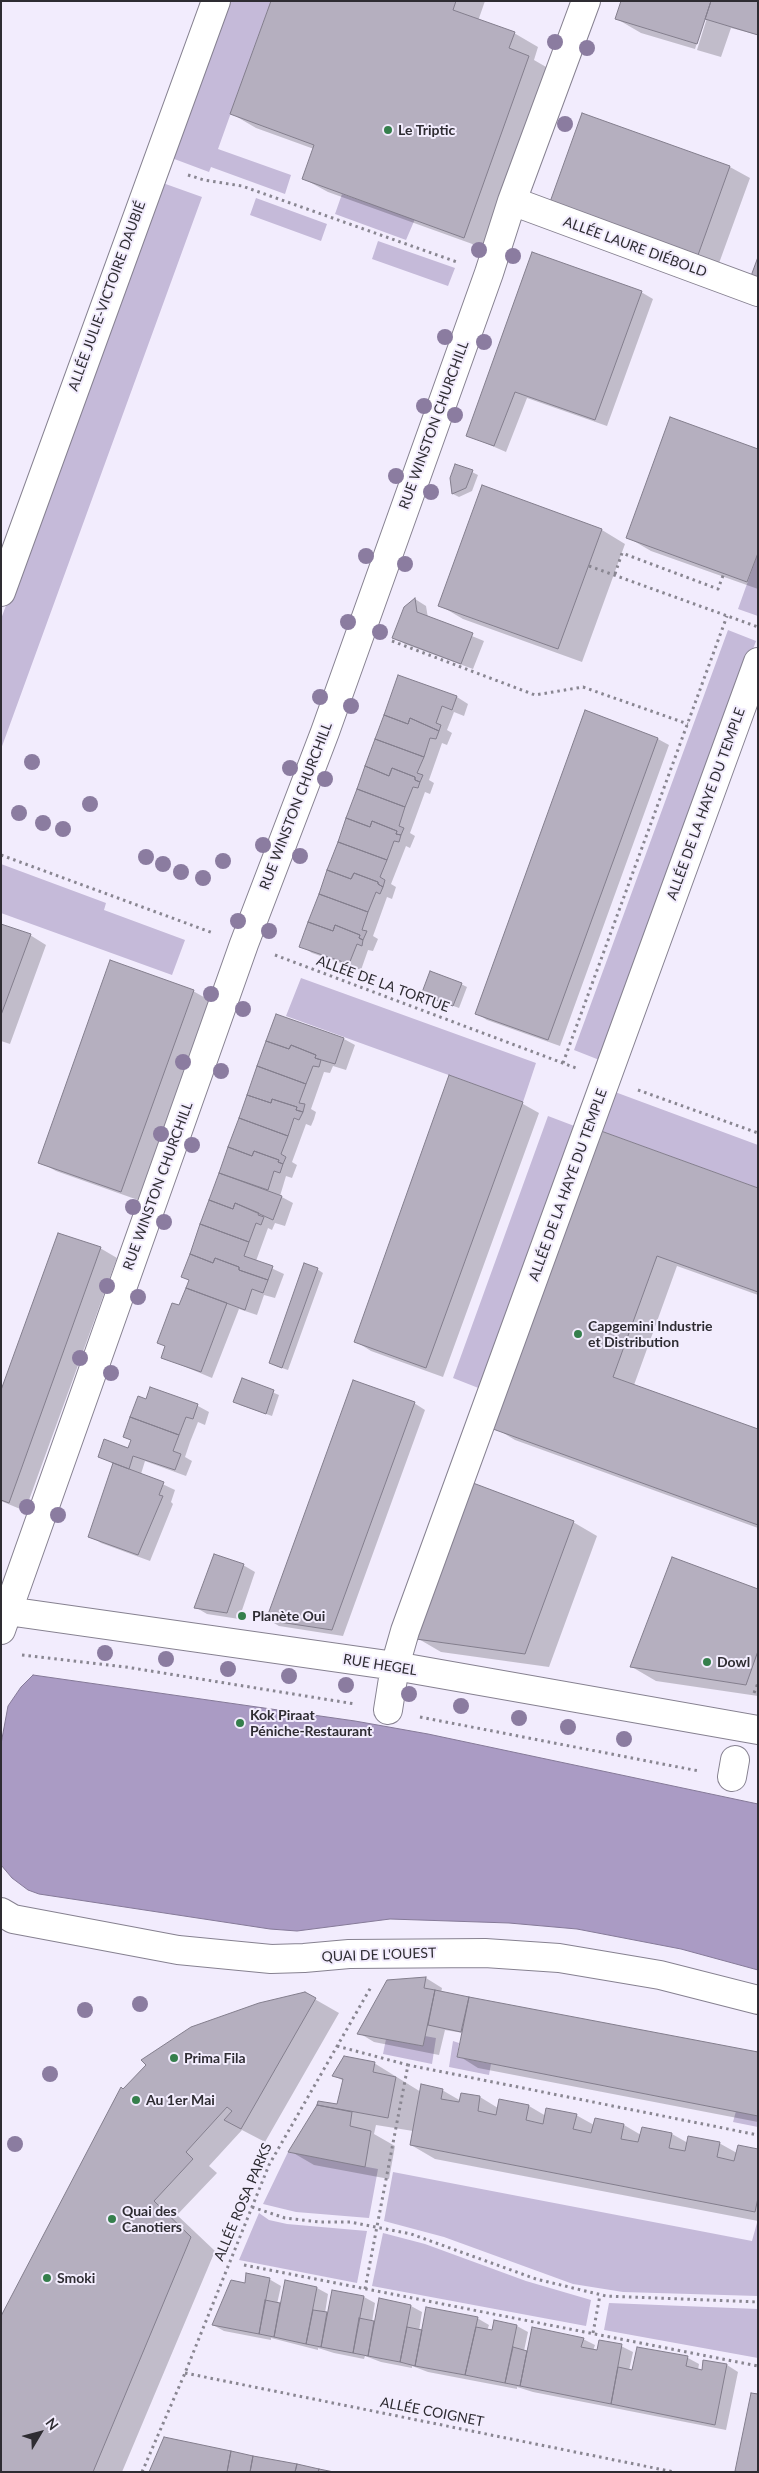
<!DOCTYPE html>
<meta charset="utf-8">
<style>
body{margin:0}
#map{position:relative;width:759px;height:2473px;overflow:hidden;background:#f2ecfd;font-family:Lato,sans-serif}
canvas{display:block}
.frame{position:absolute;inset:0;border:2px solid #2e2c32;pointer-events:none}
.north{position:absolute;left:15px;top:2408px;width:50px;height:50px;-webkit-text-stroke:4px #f2ecfd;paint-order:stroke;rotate:53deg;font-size:14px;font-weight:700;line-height:20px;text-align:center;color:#2e2c32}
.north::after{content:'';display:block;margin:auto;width:18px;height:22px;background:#2e2c32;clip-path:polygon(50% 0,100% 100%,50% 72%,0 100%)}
</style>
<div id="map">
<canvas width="759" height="2473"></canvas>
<div class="frame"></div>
<div class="north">N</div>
</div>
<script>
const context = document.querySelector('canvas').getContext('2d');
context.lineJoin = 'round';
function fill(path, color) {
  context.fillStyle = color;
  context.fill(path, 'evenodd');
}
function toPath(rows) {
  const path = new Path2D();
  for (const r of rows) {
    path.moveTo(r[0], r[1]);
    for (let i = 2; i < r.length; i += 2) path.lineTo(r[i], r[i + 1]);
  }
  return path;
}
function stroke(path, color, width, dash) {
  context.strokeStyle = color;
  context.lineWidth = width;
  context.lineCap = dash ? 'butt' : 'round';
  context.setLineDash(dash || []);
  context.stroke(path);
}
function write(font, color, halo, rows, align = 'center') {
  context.font = font + ' Lato,sans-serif';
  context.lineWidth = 4;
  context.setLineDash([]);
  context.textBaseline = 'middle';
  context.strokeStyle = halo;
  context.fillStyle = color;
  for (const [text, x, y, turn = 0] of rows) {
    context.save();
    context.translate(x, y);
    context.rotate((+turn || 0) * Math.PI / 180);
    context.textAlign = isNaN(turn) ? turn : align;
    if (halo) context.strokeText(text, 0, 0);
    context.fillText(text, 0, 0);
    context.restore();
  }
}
const green = toPath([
 [225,1,271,1,218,149,291,175,285,194,211,167,209,172,169,157],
 [160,182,202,197,1,749,1,619],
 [342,194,415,219,406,240,335,214],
 [256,198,327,224,321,241,250,215],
 [378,241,455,268,448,286,372,259],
 [758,553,758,616,738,609],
 [728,630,756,641,602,1061,574,1050],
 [1,864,106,903,104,910,185,940,172,975,1,913],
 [301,978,536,1063,523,1102,286,1016],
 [615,1092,758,1145,758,1188,601,1131],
 [548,1116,577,1127,481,1389,453,1378],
 [425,2036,436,2038,432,2064,383,2054,386,2039,423,2046],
 [453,2041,459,2043,457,2057,491,2064,489,2075,449,2067],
 [736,2111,758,2116,758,2127,733,2122],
 [288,2152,378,2169,369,2218,296,2212,263,2204],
 [393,2172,752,2241,758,2219,758,2296,623,2292,573,2284,444,2237,384,2221],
 [259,2213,269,2220,287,2224,367,2231,357,2283,239,2260],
 [383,2233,425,2244,526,2281,591,2300,586,2326,372,2286],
 [609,2303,758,2309,758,2358,604,2330]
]);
const water = toPath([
 [33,1675,355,1721,428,1734,758,1804,758,1970,681,1949,577,1929,509,1923,390,1919,297,1931,270,1929,39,1894,28,1890,12,1878,1,1865,1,1744,8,1706,21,1687,33,1675]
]);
const shadow = toPath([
 [272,1,485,1,478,21,514,33,538,47,534,60,553,71,489,250,328,192,304,179,314,149,256,128,232,114],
 [758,1,758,35,731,28,721,57,697,50,707,18,705,18,695,49,641,33,617,19],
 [583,115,730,167,750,178,718,266,571,213],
 [532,253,641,292,653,299,607,426,527,398,506,452,467,435],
 [758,450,758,589,651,551,627,537],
 [472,472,478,475,472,491,459,497,453,494,451,478],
 [602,530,625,544,582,662,463,619,439,605],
 [415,599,426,606,428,618,484,641,473,669,405,644,394,637],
 [399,677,457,697,468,704,464,716,454,712,447,730,452,733,447,745,442,743,429,780,434,783,430,794,425,792,410,833,415,836,410,848,406,846,391,884,396,887,392,899,387,897,373,936,378,939,373,951,368,950,361,970,312,953,301,946],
 [585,712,658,739,669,745,560,1046,487,1020,476,1013],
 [1,925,30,935,46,945,10,1044,1,1041],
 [461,984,467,987,459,1008,429,997],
 [193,991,209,1000,138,1200,56,1171,40,1162],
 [277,1015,344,1039,355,1045,346,1070,333,1066,330,1073,324,1072,311,1109,316,1112,314,1119,311,1126,306,1124,292,1162,297,1165,292,1178,286,1176,280,1196,293,1203,285,1226,275,1223,272,1230,268,1228,256,1261,284,1274,275,1298,264,1295,257,1315,239,1309,212,1378,162,1357,190,1281,183,1277],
 [450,1077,523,1104,539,1113,443,1377,371,1351,355,1341],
 [601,1132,758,1190,758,1295,677,1266,634,1385,758,1431,758,1528,515,1440,495,1428],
 [100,1248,117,1258,25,1511,1,1501,1,1394],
 [317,1269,323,1273,288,1370,276,1366,270,1362],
 [243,1380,279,1395,272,1416,240,1405],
 [151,1389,198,1406,209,1412,205,1425,198,1422,190,1442,185,1457,192,1461,186,1476,145,1461,141,1474,175,1490,171,1502,173,1504,150,1561,101,1543,90,1536,114,1464,100,1456,129,1449,132,1441,124,1437,147,1401],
 [414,1403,425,1410,343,1636,279,1626,267,1619],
 [573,1522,597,1536,549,1667,441,1652,417,1638],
 [243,1565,255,1572,239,1619,207,1614,195,1607],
 [758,1590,758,1696,656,1681,632,1667],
 [426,1978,442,1988,441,1993,758,2053,758,2122,478,2068,459,2056,463,2033,445,2030,439,2055,374,2042,359,2033,388,1981],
 [304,1993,339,2013,265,2142,242,2130,209,2166,217,2173,177,2215,215,2251,122,2472,1,2472,124,2090],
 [374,2063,421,2092,442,2090,461,2101,462,2094,480,2097,498,2108,500,2101,529,2106,546,2116,576,2115,594,2125,624,2125,641,2135,672,2134,688,2143,719,2143,737,2153,758,2150,758,2221,435,2159,411,2145,413,2131,376,2125,374,2134,395,2146,389,2179,314,2165,290,2151,319,2102,338,2105,344,2081,334,2076],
 [269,2279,281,2286,277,2304,281,2306,317,2288,328,2294,325,2313,328,2314,333,2291,364,2297,375,2303,372,2322,375,2323,411,2306,422,2312,419,2331,477,2318,489,2325,487,2331,493,2332,517,2326,528,2332,524,2351,528,2353,583,2339,595,2345,593,2351,621,2346,633,2352,629,2371,633,2371,638,2349,688,2358,699,2364,698,2370,702,2371,727,2365,738,2372,726,2430,533,2392,517,2387,517,2389,428,2372,412,2366,412,2368,381,2362,365,2356,364,2359,334,2353,318,2348,318,2350,271,2338,271,2340,224,2331,213,2325,246,2284]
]);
const building = toPath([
 [271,1,456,1,453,10,515,32,509,48,529,56,464,238,302,179,314,145,230,114,271,1],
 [621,1,711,1,697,44,615,19,621,1],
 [711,1,758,1,758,35,705,19,711,1],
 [582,113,730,166,698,255,550,202,582,113],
 [532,252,642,291,595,420,515,392,494,446,466,436,532,252],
 [758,257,758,279,751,276,758,257],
 [670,417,758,449,758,553,747,582,626,538,670,417],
 [455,464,473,470,466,488,452,494,450,478,455,464],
 [482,485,602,529,558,649,438,606,482,485],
 [415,598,417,612,473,633,461,664,392,638,404,607,415,598],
 [398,675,457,696,452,710,442,706,436,723,441,725,439,731,410,718,408,724,384,715,398,675],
 [585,710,658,738,548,1040,475,1014,585,710],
 [384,715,408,724,410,718,439,731,436,739,430,738,424,757,375,739,384,715],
 [375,739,424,757,417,773,423,775,420,782,415,780,415,777,392,768,389,776,365,766,375,739],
 [365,766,389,776,392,768,415,777,415,780,420,782,418,788,413,787,405,807,357,789,365,766],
 [357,789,405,807,399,826,404,828,401,835,396,834,397,831,372,821,370,827,346,818,357,789],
 [346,818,370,827,372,821,397,831,396,834,401,835,399,842,394,841,387,860,338,842,346,818],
 [338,842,387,860,380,877,385,880,383,887,378,884,378,882,354,873,351,879,327,870,338,842],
 [327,870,351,879,354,873,378,882,378,884,383,887,380,894,376,892,368,912,319,894,327,870],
 [319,894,368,912,362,930,367,931,363,940,359,938,360,935,335,925,333,931,308,922,319,894],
 [308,922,333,931,335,925,360,935,359,938,363,940,362,946,357,944,349,964,299,947,308,922],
 [1,924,31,934,1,1015,1,924],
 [110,960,194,990,121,1192,38,1163,110,960],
 [430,971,462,983,453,1006,421,995,430,971],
 [276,1014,344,1038,335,1064,315,1058,316,1055,291,1045,289,1049,266,1041,276,1014],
 [266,1041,289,1049,291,1045,316,1055,315,1058,321,1060,319,1067,313,1066,306,1084,257,1066,266,1041],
 [257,1066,306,1084,299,1103,305,1104,303,1112,296,1110,297,1107,272,1099,271,1103,247,1095,257,1066],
 [449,1075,523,1102,426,1368,354,1342,449,1075],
 [247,1095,271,1103,272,1099,297,1107,296,1110,303,1112,299,1120,294,1118,288,1136,239,1118,247,1095],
 [239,1118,288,1136,281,1154,286,1157,283,1164,278,1162,279,1160,254,1151,252,1156,228,1147,239,1118],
 [601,1131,758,1188,758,1292,657,1256,613,1377,758,1429,758,1525,493,1429,601,1131],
 [228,1147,252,1156,254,1151,279,1160,278,1162,283,1164,280,1173,274,1171,268,1190,219,1173,228,1147],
 [219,1173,282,1196,273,1220,235,1203,233,1209,209,1200,219,1173],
 [209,1200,233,1209,235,1203,259,1213,258,1215,264,1217,261,1225,256,1223,249,1242,200,1224,209,1200],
 [200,1224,249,1242,244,1256,273,1266,268,1280,239,1270,239,1267,215,1258,213,1263,190,1254,200,1224],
 [58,1233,101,1247,9,1503,1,1500,1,1390,58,1233],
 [190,1254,213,1263,215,1258,239,1267,239,1270,268,1280,263,1293,252,1289,245,1310,186,1288,189,1280,181,1277,190,1254],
 [304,1263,318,1268,282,1368,269,1363,304,1263],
 [186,1288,227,1303,201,1372,161,1358,165,1346,157,1343,172,1303,179,1305,186,1288],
 [242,1378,274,1390,266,1414,233,1402,242,1378],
 [353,1380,415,1402,332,1630,266,1620,353,1380],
 [150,1387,198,1404,193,1419,186,1417,179,1435,130,1417,138,1396,146,1399,150,1387],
 [130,1417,179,1435,173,1451,181,1454,175,1470,133,1456,129,1469,98,1457,104,1439,128,1448,131,1440,123,1437,130,1417],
 [113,1463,164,1482,159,1495,163,1496,138,1555,88,1537,113,1463],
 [473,1483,574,1521,525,1654,416,1639,473,1483],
 [214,1554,244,1564,227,1613,194,1608,214,1554],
 [672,1557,758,1589,758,1651,746,1685,630,1667,672,1557],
 [426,1977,424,1988,435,1990,423,2046,357,2034,387,1980,426,1977],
 [435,1990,469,1997,461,2032,428,2025,435,1990],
 [305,1992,316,1998,241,2129,224,2120,232,2111,227,2107,186,2152,193,2159,154,2201,191,2237,93,2472,1,2472,1,2316,121,2087,123,2089,146,2065,141,2060,191,2027,259,2003,305,1992],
 [469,1997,758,2052,758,2116,457,2057,469,1997],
 [344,2056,375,2062,373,2072,396,2077,388,2118,317,2105,318,2101,337,2104,343,2079,332,2076,344,2056],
 [421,2084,443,2089,441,2099,459,2102,461,2093,480,2096,478,2111,496,2115,499,2099,529,2105,526,2120,543,2124,546,2108,577,2114,573,2129,591,2133,595,2118,624,2124,621,2139,638,2142,642,2127,672,2133,669,2148,685,2151,688,2136,720,2142,717,2157,734,2161,738,2145,758,2149,758,2198,755,2212,410,2145,421,2084],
 [317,2105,352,2112,350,2126,371,2131,365,2167,288,2152,317,2105],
 [246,2273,270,2278,259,2334,212,2325,231,2280,245,2283,246,2273],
 [285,2280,317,2287,306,2344,274,2337,285,2280],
 [332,2290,364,2296,353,2353,321,2347,332,2290],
 [379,2298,411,2305,400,2362,368,2356,379,2298],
 [265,2300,280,2303,274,2337,259,2334,265,2300],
 [426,2307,478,2317,465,2375,415,2366,426,2307],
 [313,2310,327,2312,321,2347,306,2344,313,2310],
 [359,2318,374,2321,368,2356,353,2353,359,2318],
 [494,2320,517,2325,505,2383,465,2375,476,2327,492,2330,494,2320],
 [407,2327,422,2330,415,2366,400,2362,407,2327],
 [532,2327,584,2338,581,2347,597,2350,599,2340,622,2344,611,2404,520,2386,532,2327],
 [513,2347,527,2351,520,2386,505,2383,513,2347],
 [637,2347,688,2356,686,2366,702,2370,703,2360,727,2364,715,2425,611,2404,618,2367,632,2370,637,2347],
 [751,2393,758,2394,758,2472,739,2472,735,2471,751,2393],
 [164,2437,231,2451,227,2472,149,2472,164,2437],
 [231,2451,253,2456,250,2472,227,2472,231,2451],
 [253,2456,297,2464,295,2472,250,2472,253,2456],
 [297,2464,319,2469,318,2472,295,2472,297,2464],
 [319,2469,334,2472,318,2472,319,2469]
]);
const path = toPath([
 [188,175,204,180,242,186,457,262],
 [589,566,758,627],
 [615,574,622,553,718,589,724,573],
 [392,641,535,695,583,687,688,724],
 [1,855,213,933],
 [275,955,576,1068],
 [563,1063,727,616],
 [638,1090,758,1133],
 [22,1655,126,1667,355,1704],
 [754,1693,758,1683],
 [420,1717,699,1771],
 [337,2046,408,2065],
 [252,2207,285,2218,320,2222,350,2222,411,2234,536,2279,606,2296,758,2302],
 [244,2265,758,2366],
 [365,2289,408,2065,758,2135],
 [593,2333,600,2295],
 [185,2373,674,2472],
 [142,2472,185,2373,269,2165,371,1987]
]);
const minor = toPath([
 [512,201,758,292],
 [1,592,216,1],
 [1,1610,395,1666,758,1730],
 [1,1630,244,944,325,732,489,273,512,201,586,1],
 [388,1710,395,1666,405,1631,758,662],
 [732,1777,735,1760],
 [1,1912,13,1919,178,1950,271,1959,304,1958,349,1954,485,1953,559,1958,660,1975,758,2000]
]);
const trees = [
 [555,42],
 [587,48],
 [565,124],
 [479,250],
 [513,256],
 [445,337],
 [484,342],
 [424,406],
 [455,415],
 [396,476],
 [431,492],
 [366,556],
 [405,564],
 [348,622],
 [380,632],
 [320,697],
 [351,706],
 [32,762],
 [290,768],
 [325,779],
 [90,804],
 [19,813],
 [43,823],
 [63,829],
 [263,845],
 [300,856],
 [146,857],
 [223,861],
 [163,864],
 [181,872],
 [203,878],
 [238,921],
 [269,931],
 [211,994],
 [243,1009],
 [183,1062],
 [221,1071],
 [161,1134],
 [192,1145],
 [133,1207],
 [164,1222],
 [107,1286],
 [138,1297],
 [80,1358],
 [111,1373],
 [27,1507],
 [58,1515],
 [105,1653],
 [166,1659],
 [228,1669],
 [289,1676],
 [346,1685],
 [409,1694],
 [461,1706],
 [519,1718],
 [568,1727],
 [624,1739],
 [140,2004],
 [85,2010],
 [50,2074],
 [15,2144]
];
const markers = [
 [388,130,5,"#357f4c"],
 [578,1334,5,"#357f4c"],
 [242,1616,5,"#357f4c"],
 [707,1662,5,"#357f4c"],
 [240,1723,5,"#357f4c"],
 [174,2058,5,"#357f4c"],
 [136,2100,5,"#357f4c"],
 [112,2219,5,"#357f4c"],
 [47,2278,5,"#357f4c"]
];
const poiNames = [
 ["Le Triptic",398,130],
 ["Capgemini Industrie",588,1326],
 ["et Distribution",588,1342],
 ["Planète Oui",252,1616],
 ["Dowl",717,1662],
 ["Kok Piraat",250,1715],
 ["Péniche-Restaurant",250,1731],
 ["Prima Fila",184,2058],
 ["Au 1er Mai",146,2100],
 ["Quai des",122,2211],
 ["Canotiers",122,2227],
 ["Smoki",57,2278]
];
const streetNames = [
 ["ALLÉE LAURE DIÉBOLD",635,247,20],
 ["ALLÉE JULIE-VICTOIRE DAUBIÉ",107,296,-70],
 ["RUE WINSTON CHURCHILL",434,425,-70],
 ["ALLÉE DE LA HAYE DU TEMPLE",706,804,-70],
 ["RUE WINSTON CHURCHILL",296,806,-69],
 ["ALLÉE DE LA TORTUE",383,984,20],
 ["ALLÉE DE LA HAYE DU TEMPLE",568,1185,-70],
 ["RUE WINSTON CHURCHILL",158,1186,-70],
 ["RUE HEGEL",380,1665,9],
 ["QUAI DE L'OUEST",379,1955,-2],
 ["ALLÉE ROSA PARKS",243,2202,-67],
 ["ALLÉE COIGNET",432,2412,11]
];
fill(green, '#c5bad9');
fill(water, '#aa9bc4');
stroke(water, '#857a98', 1);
fill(shadow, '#0003');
fill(building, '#b5afbf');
stroke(building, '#837e8d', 1);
stroke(minor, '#868190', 30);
stroke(path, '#898691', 3, [2.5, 4]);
stroke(minor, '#fff', 28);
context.fillStyle = '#8b7ca0';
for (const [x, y] of trees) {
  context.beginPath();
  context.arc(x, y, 8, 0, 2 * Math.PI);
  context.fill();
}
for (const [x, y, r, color] of markers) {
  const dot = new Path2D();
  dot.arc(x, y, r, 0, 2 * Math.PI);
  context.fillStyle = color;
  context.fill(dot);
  stroke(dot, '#f2ecfd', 2);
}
write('bold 14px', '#2e2c32', '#f2ecfd', poiNames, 'left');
write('14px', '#2e2c32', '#f2ecfd', streetNames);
</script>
